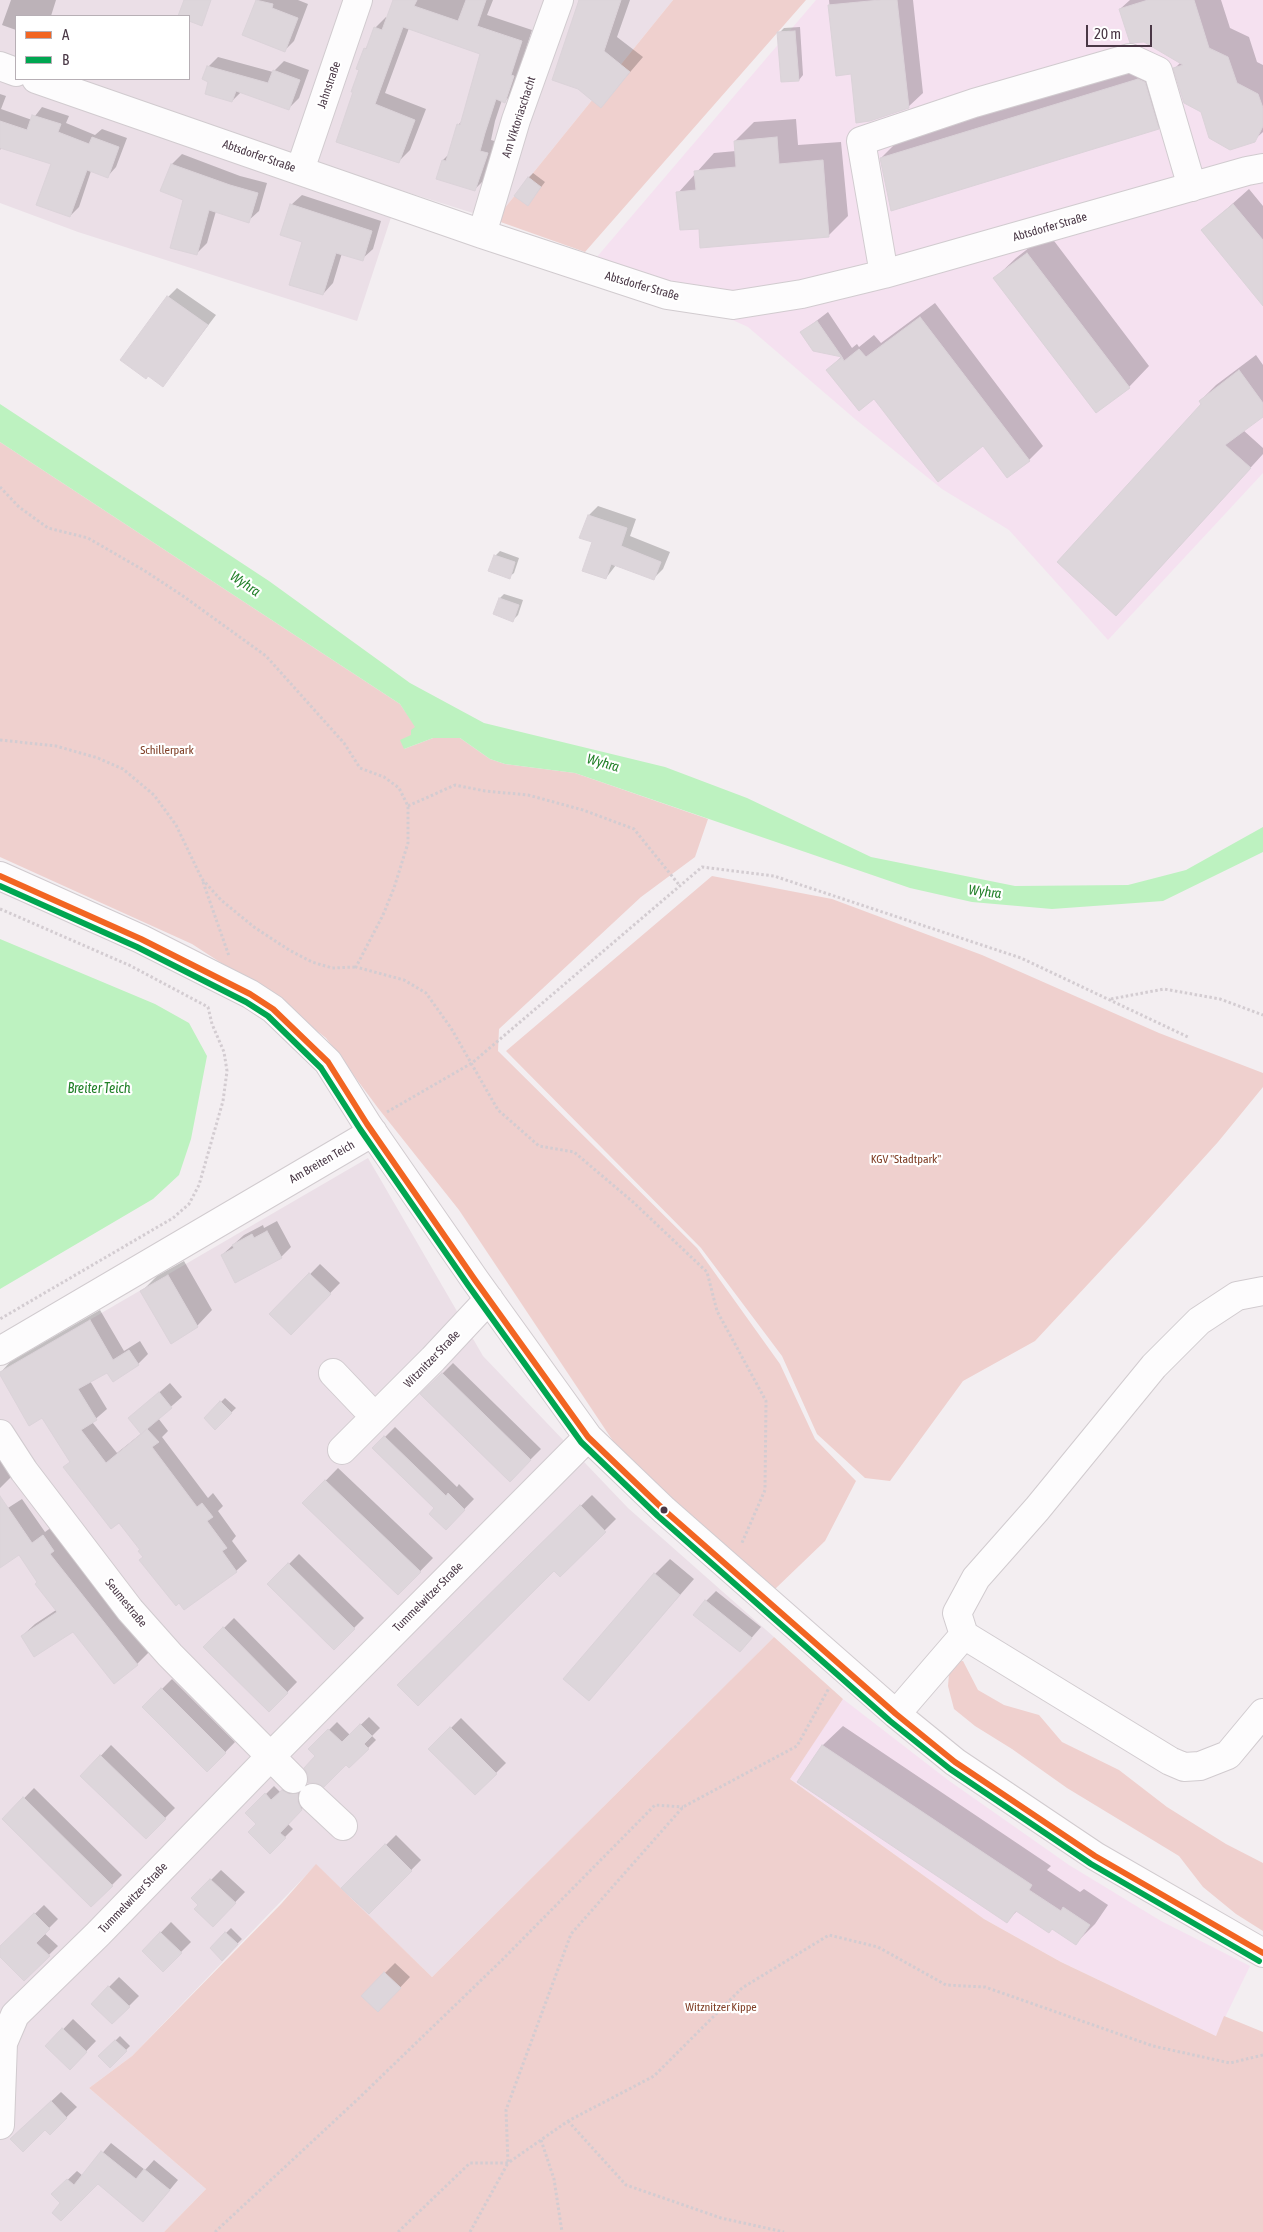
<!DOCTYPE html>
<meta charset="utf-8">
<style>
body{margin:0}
#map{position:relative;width:1263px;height:2232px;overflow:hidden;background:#f3eef1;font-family:"Asap Condensed",sans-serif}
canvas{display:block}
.legend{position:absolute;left:15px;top:15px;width:175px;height:65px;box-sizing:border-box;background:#fff;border:1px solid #b7afb5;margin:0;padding:6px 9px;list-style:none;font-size:15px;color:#4a3846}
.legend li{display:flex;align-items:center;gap:10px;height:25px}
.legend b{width:25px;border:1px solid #b7afb5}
.scale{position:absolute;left:1086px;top:25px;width:66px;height:22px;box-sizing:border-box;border:2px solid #4a3846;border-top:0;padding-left:6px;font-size:15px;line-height:18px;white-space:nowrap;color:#4a3846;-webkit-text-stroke:4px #fff;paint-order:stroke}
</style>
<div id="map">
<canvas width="1263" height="2232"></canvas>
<ul class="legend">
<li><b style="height:6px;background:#f26522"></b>A</li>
<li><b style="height:6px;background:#00a651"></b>B</li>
</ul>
<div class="scale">20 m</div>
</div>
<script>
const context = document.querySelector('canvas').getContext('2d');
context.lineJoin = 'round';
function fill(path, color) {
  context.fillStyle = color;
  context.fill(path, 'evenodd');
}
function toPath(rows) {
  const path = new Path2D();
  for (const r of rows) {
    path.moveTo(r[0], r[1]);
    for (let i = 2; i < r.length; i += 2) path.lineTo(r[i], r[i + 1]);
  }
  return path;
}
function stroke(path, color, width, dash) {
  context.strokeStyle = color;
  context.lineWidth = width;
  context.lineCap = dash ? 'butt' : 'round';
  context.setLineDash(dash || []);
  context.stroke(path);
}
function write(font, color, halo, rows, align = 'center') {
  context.font = font + ' "Asap Condensed",sans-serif';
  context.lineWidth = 4.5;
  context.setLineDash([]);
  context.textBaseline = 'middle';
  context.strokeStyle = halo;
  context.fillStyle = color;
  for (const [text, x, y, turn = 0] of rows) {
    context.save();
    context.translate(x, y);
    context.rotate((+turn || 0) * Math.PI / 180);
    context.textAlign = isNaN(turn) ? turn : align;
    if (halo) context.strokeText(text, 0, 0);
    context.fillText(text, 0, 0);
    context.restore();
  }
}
const residential = toPath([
 [0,0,673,0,495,220,400,190,357,321,78,232,0,203],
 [16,16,189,16,189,79,16,79],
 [368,1158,483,1356,628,1508,774,1637,432,1977,316,1865,132,2056,89,2088,206,2189,164,2232,0,2232,0,1372]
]);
const commercial = toPath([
 [816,0,1263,0,1263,473,1108,640,1009,530,942,489,855,419,748,327,596,258],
 [843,1699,948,1780,1069,1865,1161,1921,1250,1966,1216,2036,1061,1962,984,1919,789,1778]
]);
const green = toPath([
 [673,0,806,0,585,252,495,220],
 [0,442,400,704,416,727,404,749,433,738,460,738,490,759,505,764,575,773,708,819,695,857,641,897,499,1029,498,1051,697,1248,780,1364,815,1439,856,1481,825,1541,775,1589,625,1459,459,1210,378,1108,326,1038,277,999,192,944,0,857],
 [712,876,832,899,982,955,1159,1033,1263,1073,1263,1087,1218,1142,1145,1223,1035,1341,963,1381,890,1481,865,1478,817,1434,782,1356,701,1248,506,1051],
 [774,1637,843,1699,790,1779,984,1919,1061,1962,1216,2036,1224,2016,1263,2032,1263,2232,164,2232,206,2189,89,2088,132,2056,281,1904,316,1864,432,1977],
 [963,1661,978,1690,1004,1705,1039,1715,1062,1742,1119,1770,1167,1807,1226,1844,1263,1863,1263,1931,1236,1914,1203,1887,1179,1856,1067,1788,1012,1749,975,1726,954,1709,948,1686,950,1662]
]);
const water = toPath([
 [0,404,269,581,410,683,484,723,665,767,747,798,871,857,1015,886,1128,885,1186,870,1263,827,1263,852,1163,901,1052,909,972,902,910,888,575,773,505,764,490,759,460,738,433,738,404,749,400,740,411,735,411,730,415,727,400,704,0,442],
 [0,939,155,1004,189,1023,207,1056,191,1139,179,1175,153,1199,0,1289]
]);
const shadow = toPath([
 [11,0,56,0,51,16,16,16,16,30,2,25],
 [257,0,298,0,308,4,294,41,284,51,244,35],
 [394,0,493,0,487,15,532,30,521,64,524,65,516,90,505,101,502,100,495,121,491,140,498,142,486,178,475,189,438,178,443,160,449,154,458,125,462,121,482,53,409,28,385,93,426,109,410,150,399,161,360,69,365,49,369,44,375,28,386,17,388,18],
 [580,0,630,0,617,37,643,57,601,106],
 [829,0,913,0,923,93,908,107,852,73,837,75],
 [1130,0,1221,0,1230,28,1249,37,1257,62,1263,65,1263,132,1254,140,1202,111,1175,68,1181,62,1120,9],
 [800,27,803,75,799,80,779,33,784,28],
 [218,57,273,72,284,61,309,70,299,98,289,108,241,92,232,101,210,81,208,67],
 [1159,59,1179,107,1158,128,881,158,902,137],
 [0,94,6,96,1,109,32,120,42,107,69,116,66,123,95,135,102,129,127,138,116,167,108,176,91,171,79,207,70,216,52,163,2,147,0,150],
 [796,119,798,145,841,142,848,216,829,235,678,193,714,153,736,151,735,141,754,122],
 [182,154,240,176,267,183,259,211,248,221,216,211,207,243,196,254,185,199,162,190,172,164],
 [533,173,545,182,532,199,528,178],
 [1249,189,1263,206,1263,304,1202,231],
 [302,195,381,221,373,249,362,259,342,253,333,283,323,294,291,205],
 [1048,233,1149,366,1129,387,995,278,1016,258],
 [177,288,216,315,162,386,168,297],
 [935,303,1043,446,1029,460,983,444,874,398,828,370,842,356,814,350,802,332,828,312,852,348,857,344,859,347,874,335,881,343],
 [1256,355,1263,365,1263,416,1243,430,1263,448,1263,454,1132,598,1203,404,1200,401,1216,385],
 [598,506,636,519,630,536,670,552,663,569,653,579,616,565,606,578,589,515],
 [500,551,519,558,514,573,509,577,495,556],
 [504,594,523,600,518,615,513,620,500,598],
 [277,1221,291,1247,281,1257,222,1255,244,1235,263,1225,264,1228],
 [184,1261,212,1310,197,1326,142,1291,157,1276],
 [320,1264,340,1283,291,1333,271,1314],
 [100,1310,124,1351,140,1341,148,1354,138,1364,107,1371,90,1381,107,1409,92,1422,117,1453,142,1433,130,1418,170,1383,182,1397,158,1418,168,1431,162,1437,208,1498,213,1493,223,1506,218,1511,236,1536,232,1541,247,1561,236,1571,145,1557,141,1550,71,1461,43,1416,0,1373,10,1362],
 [453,1363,541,1449,510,1480,422,1394],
 [225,1398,236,1408,215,1428,205,1418],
 [395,1427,457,1487,459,1484,474,1499,446,1528,436,1508,374,1448],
 [0,1458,12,1476,0,1488],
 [338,1468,433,1558,398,1594,304,1503],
 [592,1495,616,1519,560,1575,554,1569,399,1685],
 [22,1499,45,1532,56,1524,62,1542,149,1652,137,1664,73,1631,22,1636,35,1624,56,1610,19,1553,0,1567,0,1513],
 [299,1554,364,1618,334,1648,269,1584],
 [670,1559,694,1579,589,1699,655,1574],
 [716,1591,761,1627,740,1651,706,1601],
 [234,1618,297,1682,269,1711,205,1647],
 [172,1679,235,1742,207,1771,144,1707],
 [369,1717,380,1728,372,1736,376,1740,349,1767,346,1764,317,1756,310,1749,337,1722,350,1735],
 [461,1718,506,1763,475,1794,430,1749],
 [843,1726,1051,1866,1047,1870,1080,1892,1084,1889,1108,1905,1095,1924,1076,1943,1053,1928,1018,1910,1007,1921,799,1782,823,1745],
 [111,1745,175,1808,146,1837,82,1776],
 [291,1782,298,1786,306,1786,306,1793,310,1800,288,1824,293,1829,270,1852,258,1824,247,1813,274,1786,280,1792],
 [34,1788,122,1875,91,1906,4,1819],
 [396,1835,421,1860,369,1913,343,1888],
 [221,1870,245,1892,213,1925,193,1898],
 [44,1905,58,1919,44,1933,58,1946,24,1979,0,1955,0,1948],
 [171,1922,191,1942,163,1970,143,1951],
 [231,1928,242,1939,222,1959,211,1948],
 [395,1963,410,1977,378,2011,362,1996],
 [119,1977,139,1996,112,2023,92,2004],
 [73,2019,96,2041,70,2068,47,2046],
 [120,2036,130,2046,110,2066,100,2056],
 [61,2092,77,2107,50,2133,45,2128,22,2129],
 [111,2143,145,2170,154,2160,178,2180,152,2211,98,2182,62,2203,53,2194,77,2171,83,2176]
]);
const building = toPath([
 [184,0,211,0,202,26,189,21,189,16,178,16,184,0],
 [256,0,273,4,272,8,298,18,285,52,242,35,256,0],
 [393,0,417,0,414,6,458,21,466,0,486,0,477,26,522,41,511,75,514,76,505,103,496,99,485,133,480,151,488,153,475,191,436,179,442,160,446,161,457,124,460,125,480,54,403,27,375,104,415,120,399,163,336,142,353,92,351,92,359,70,356,69,364,48,366,49,374,27,382,30,393,0],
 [579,0,621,0,604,51,630,72,601,108,578,89,552,80,579,0],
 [880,0,897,0,909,108,870,121,856,123,851,74,836,76,828,5,880,0],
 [1148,0,1194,0,1209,48,1228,57,1237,83,1258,94,1263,108,1263,126,1255,142,1230,150,1209,138,1201,112,1184,103,1173,68,1183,65,1144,42,1130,43,1119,9,1148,0],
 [795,31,799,81,781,82,777,32,795,31],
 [207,66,268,83,273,70,300,80,289,110,236,91,232,102,205,94,208,82,202,79,207,66],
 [1138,79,1145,82,1159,129,891,211,880,158,1138,79],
 [32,115,61,124,58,132,89,144,92,137,119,147,108,178,87,170,70,217,36,205,51,164,0,148,0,121,27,130,32,115],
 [777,137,779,164,823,160,829,237,700,248,699,229,680,230,676,192,696,190,694,171,736,167,734,141,777,137],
 [171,164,230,185,258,193,249,223,209,210,197,255,170,248,183,200,160,191,171,164],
 [528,177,541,187,528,206,514,196,528,177],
 [290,204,372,231,363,261,336,253,323,295,289,285,302,242,280,235,290,204],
 [1233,204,1263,240,1263,306,1201,230,1233,204],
 [1027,253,1130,388,1096,413,993,278,1027,253],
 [167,296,208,325,163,387,148,376,146,379,120,360,167,296],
 [920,317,1030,461,1007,478,983,446,938,482,874,399,859,411,826,370,842,357,844,361,859,349,866,357,920,317],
 [817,321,842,357,813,351,800,332,817,321],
 [1239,370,1263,403,1263,417,1225,445,1251,468,1116,616,1057,562,1201,404,1199,401,1239,370],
 [588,515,627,528,621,546,661,562,654,580,611,564,606,579,582,571,592,542,579,538,588,515],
 [494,555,515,562,510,579,488,571,494,555],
 [499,598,519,605,513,622,493,614,499,598],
 [267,1231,282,1258,235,1283,221,1255,234,1248,232,1245,252,1234,254,1238,267,1231],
 [309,1273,331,1294,291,1335,269,1314,309,1273],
 [168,1275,198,1327,171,1344,140,1291,168,1275],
 [90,1320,113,1360,129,1350,139,1365,113,1382,107,1373,78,1389,97,1420,81,1430,106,1463,147,1429,159,1442,152,1447,197,1507,202,1503,213,1517,207,1521,227,1548,222,1551,237,1572,184,1610,179,1603,176,1606,139,1560,143,1557,138,1551,140,1550,119,1523,111,1529,63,1467,70,1462,42,1418,29,1426,0,1375,0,1372,90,1320],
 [442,1373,531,1460,510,1482,420,1394,442,1373],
 [159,1392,172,1408,141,1434,128,1418,159,1392],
 [220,1401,232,1413,215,1430,204,1418,220,1401],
 [384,1436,446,1496,448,1493,465,1510,446,1530,429,1514,434,1508,372,1448,384,1436],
 [325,1480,421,1572,398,1595,302,1503,325,1480],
 [0,1496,32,1543,43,1535,54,1551,50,1554,138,1665,114,1684,73,1632,34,1657,21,1636,57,1612,35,1584,37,1582,19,1555,0,1568,0,1496],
 [580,1505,606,1532,560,1577,554,1571,418,1706,397,1685,580,1505],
 [288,1563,355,1629,334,1650,267,1584,288,1563],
 [654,1573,680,1595,589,1701,563,1679,654,1573],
 [705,1600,752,1638,740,1652,693,1615,705,1600],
 [223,1627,288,1693,269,1712,203,1647,223,1627],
 [161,1688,226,1753,207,1772,142,1707,161,1688],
 [360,1724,372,1736,364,1744,369,1749,349,1768,346,1765,324,1787,316,1783,308,1783,308,1775,304,1768,315,1756,308,1749,328,1729,342,1742,360,1724],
 [450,1727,497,1774,475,1795,428,1749,450,1727],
 [822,1745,1032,1885,1029,1890,1061,1911,1063,1907,1090,1925,1076,1945,1052,1929,1049,1933,1016,1911,1007,1923,797,1782,822,1745],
 [100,1755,166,1819,146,1839,80,1776,100,1755],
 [282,1790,289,1794,298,1793,298,1802,302,1810,280,1833,286,1838,270,1854,248,1832,256,1824,245,1813,265,1793,271,1800,282,1790],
 [23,1797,113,1886,91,1907,2,1819,23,1797],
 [385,1844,412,1871,369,1914,341,1888,385,1844],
 [210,1879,236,1903,213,1927,194,1909,198,1905,191,1898,210,1879],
 [34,1913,50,1929,36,1943,50,1956,24,1981,0,1957,0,1946,34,1913],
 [160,1932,182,1953,163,1972,142,1951,160,1932],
 [225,1932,238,1944,222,1961,210,1948,225,1932],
 [384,1972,401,1988,378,2012,361,1996,384,1972],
 [108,1986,130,2007,112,2024,91,2004,108,1986],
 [62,2028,87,2052,70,2070,45,2046,62,2028],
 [115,2040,127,2051,110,2068,98,2056,115,2040],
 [51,2101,67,2118,50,2135,45,2130,23,2152,10,2139,51,2101],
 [101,2151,136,2179,144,2169,170,2190,143,2222,98,2184,61,2221,52,2213,60,2203,51,2194,67,2179,74,2185,101,2151]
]);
const path = toPath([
 [0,487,19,507,48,528,88,538,145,571,183,596,266,656,344,743,360,768,384,777,399,788,408,806,408,843,394,888,383,915,356,967,404,980,426,993,451,1028,498,1110,539,1146,574,1152,633,1202,707,1272,717,1311,766,1401,765,1490,741,1545],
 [0,740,56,746,98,758,123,769,154,795,176,825,202,879,221,900,254,927,289,950,312,962,332,968,356,967],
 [408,806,455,785,485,791,528,795,583,810,634,829,680,886],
 [203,882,229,956],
 [0,909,129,965,208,1007,212,1024,224,1052,227,1071,223,1101,199,1185,189,1204,173,1218,0,1319],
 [1111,999,1164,989,1220,999,1263,1015],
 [387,1112,472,1063,702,867,774,876,1021,958,1188,1037],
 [568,2121,626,2185,721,2218,784,2232],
 [541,2140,554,2179,562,2232],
 [215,2232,358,2099,502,1960,655,1805,683,1807],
 [398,2232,470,2163,508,2163,568,2121,654,2076,742,1988,829,1935,878,1947,946,1985,985,1987,1153,2046,1230,2063,1263,2055],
 [470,2232,508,2163,506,2110,571,1934,683,1807,797,1746,829,1688]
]);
const minor = toPath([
 [0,66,16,72],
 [36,79,482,234,667,295,733,305,802,294,884,274,1247,171,1263,168],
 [300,170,358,0],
 [482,234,516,120,559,0],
 [884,274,861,141,974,103,1130,58,1158,71,1192,187],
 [0,876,141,939,250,994,273,1009,328,1062,367,1124,475,1280,588,1437,664,1510,896,1714,955,1762,1095,1856,1263,1953],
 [1263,1291,1237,1296,1199,1321,1154,1366,1037,1509,976,1578,957,1613,964,1635,1170,1761,1184,1767,1200,1766,1228,1755,1263,1713],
 [0,1351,373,1132],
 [333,1373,375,1417],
 [0,1434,24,1471,130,1610,170,1655,293,1779],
 [342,1450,433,1359,489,1299],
 [896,1714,964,1635],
 [313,1798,343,1826],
 [0,2125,3,2043,15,2015,98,1934,269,1758,588,1437]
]);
const bus1 = toPath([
 [0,876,141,939,250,994,273,1009,328,1062,367,1124,475,1280,588,1437,664,1510,896,1714,955,1762,1095,1856,1263,1953]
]);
const bus2 = toPath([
 [0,886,137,947,246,1002,268,1016,321,1068,360,1129,468,1285,581,1442,658,1516,890,1721,950,1769,1091,1864,1259,1961]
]);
const markers = [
 [664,1510,4.5,"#4a3846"]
];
const streetNames = [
 ["Jahnstraße",329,85,-71],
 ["Am Viktoriaschacht",519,117,-72],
 ["Abtsdorfer Straße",259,156,19],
 ["Abtsdorfer Straße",1050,227,-16],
 ["Abtsdorfer Straße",642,286,16],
 ["Am Breiten Teich",322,1162,-30],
 ["Witznitzer Straße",432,1359,-46],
 ["Tummelwitzer Straße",428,1597,-45],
 ["Seumestraße",126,1603,51],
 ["Tummelwitzer Straße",133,1898,-46]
];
const parkNames = [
 ["Schillerpark",167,750],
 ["KGV \"Stadtpark\"",906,1159],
 ["Witznitzer Kippe",721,2007]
];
const waterNames = [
 ["Wyhra",245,584,34],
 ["Wyhra",603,763,16],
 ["Wyhra",985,892,7],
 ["Breiter Teich",99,1089]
];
fill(residential, '#ebdfe7');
fill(commercial, '#f5e1f0');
fill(green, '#efd0ce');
fill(water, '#bdf2c0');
fill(shadow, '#0003');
fill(building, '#ddd6db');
stroke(building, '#dbd3d9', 1);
stroke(minor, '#d1cbcf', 30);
stroke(path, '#d3ccd1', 3, [2.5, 2.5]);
stroke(minor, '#fdfcfd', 28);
stroke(bus1, '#f26522', 6);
stroke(bus2, '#00a651', 6);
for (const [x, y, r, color] of markers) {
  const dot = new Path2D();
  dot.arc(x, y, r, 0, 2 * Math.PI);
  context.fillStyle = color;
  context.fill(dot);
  stroke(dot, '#fff', 2);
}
write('12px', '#4a3846', '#fff', streetNames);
write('12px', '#804028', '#fff', parkNames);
write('italic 14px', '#228029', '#fff', waterNames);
</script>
